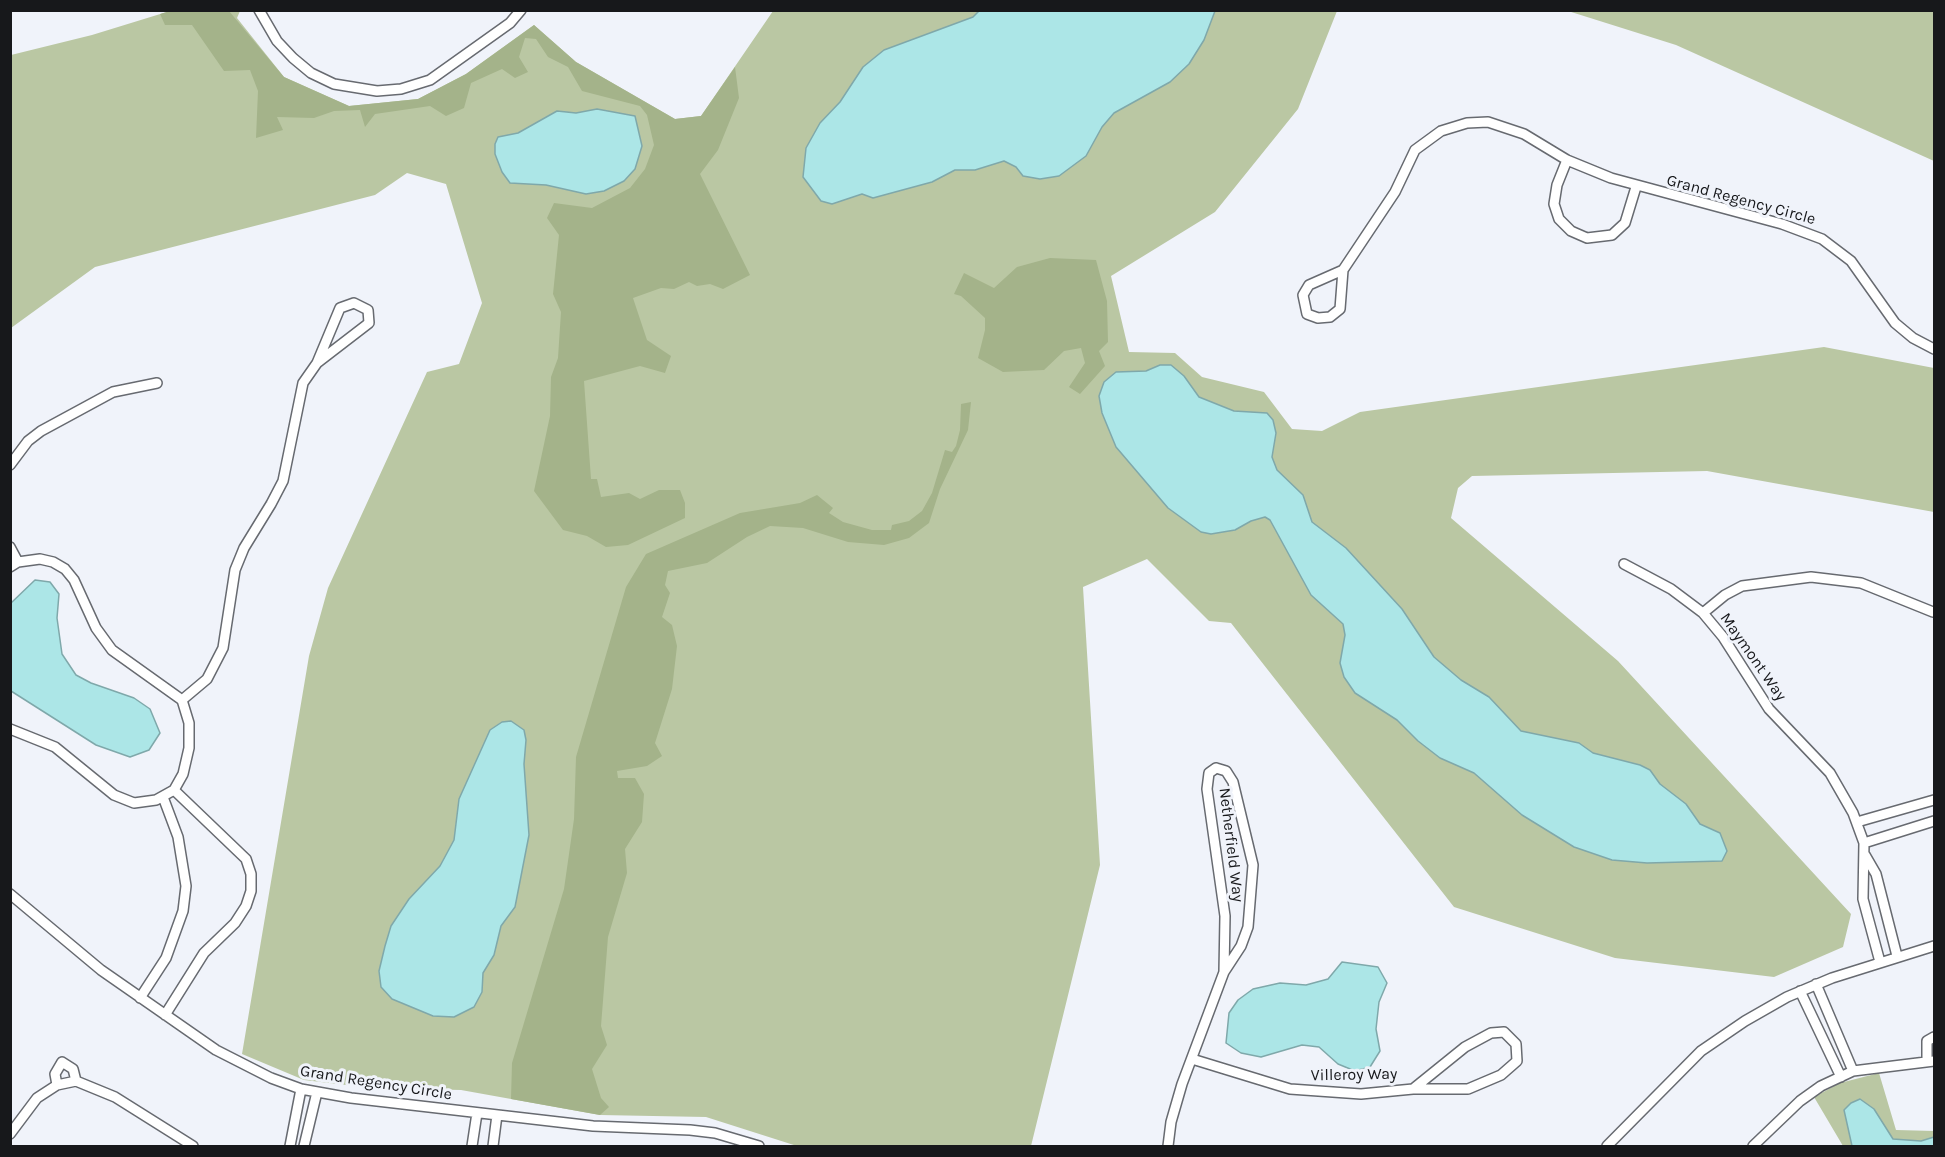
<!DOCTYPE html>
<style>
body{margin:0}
#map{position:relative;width:1945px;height:1157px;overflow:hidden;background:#f0f3fa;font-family:Karla,sans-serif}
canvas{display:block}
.frame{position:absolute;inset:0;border:12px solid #17181b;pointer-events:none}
</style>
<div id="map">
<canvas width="1945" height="1157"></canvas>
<div class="frame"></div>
</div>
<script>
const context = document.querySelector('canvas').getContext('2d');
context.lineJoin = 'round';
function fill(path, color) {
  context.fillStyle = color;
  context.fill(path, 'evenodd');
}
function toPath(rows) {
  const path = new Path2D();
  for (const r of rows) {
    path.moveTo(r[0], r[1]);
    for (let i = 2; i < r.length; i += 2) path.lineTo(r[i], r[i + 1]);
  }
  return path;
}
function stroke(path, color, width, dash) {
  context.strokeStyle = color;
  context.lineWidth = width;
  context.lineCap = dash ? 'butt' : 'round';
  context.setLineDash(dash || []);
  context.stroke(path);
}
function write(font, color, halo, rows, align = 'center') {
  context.font = font + ' Karla,sans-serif';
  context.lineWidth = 6;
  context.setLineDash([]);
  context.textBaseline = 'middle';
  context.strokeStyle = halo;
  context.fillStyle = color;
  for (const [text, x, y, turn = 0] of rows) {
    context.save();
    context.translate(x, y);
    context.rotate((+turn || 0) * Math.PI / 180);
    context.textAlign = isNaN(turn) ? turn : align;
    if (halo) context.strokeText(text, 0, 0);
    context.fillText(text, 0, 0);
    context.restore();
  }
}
const green = toPath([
 [170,11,240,11,237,18,284,77,349,106,418,99,466,74,534,25,576,62,675,119,701,116,773,11,1337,11,1298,109,1215,212,1111,276,1129,352,1175,353,1202,377,1264,392,1292,429,1322,431,1360,412,1824,347,1934,368,1934,512,1707,471,1472,476,1458,488,1451,518,1618,661,1851,914,1843,947,1774,977,1615,958,1454,907,1231,623,1209,621,1147,559,1083,587,1100,865,1031,1146,797,1146,706,1117,600,1115,461,1090,371,1088,304,1080,242,1054,309,656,328,588,427,372,459,364,482,303,446,184,407,173,375,195,95,267,11,328,11,55,92,35],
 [1568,11,1934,11,1934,161,1676,45],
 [1879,1073,1896,1130,1934,1131,1934,1146,1843,1146,1814,1097,1840,1083]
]);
const forest = toPath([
 [170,11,229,11,284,77,349,106,418,99,466,74,534,25,576,62,675,119,701,116,735,67,739,98,718,150,700,174,750,275,723,289,710,284,697,286,689,282,674,289,661,288,633,298,647,340,671,356,665,373,640,366,584,381,591,479,597,479,601,497,629,493,640,499,659,490,680,490,685,503,685,518,628,545,606,547,587,536,563,530,534,491,550,416,551,377,558,358,561,312,553,294,559,235,547,218,554,203,592,208,630,188,645,169,654,145,647,115,640,106,582,91,568,67,548,57,536,39,525,38,519,57,528,72,515,78,502,69,471,83,464,108,446,116,430,106,375,114,365,127,360,110,334,111,314,118,277,117,283,130,256,138,258,91,250,70,224,71,192,25,165,25,160,14],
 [1050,258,1096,260,1107,301,1108,342,1099,351,1105,366,1080,394,1069,387,1085,363,1081,348,1064,351,1044,370,1003,372,978,358,985,330,985,318,961,296,954,294,964,273,994,288,1017,267],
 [971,402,968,430,940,489,929,523,909,538,884,545,848,542,803,528,770,526,747,537,707,563,668,571,665,585,670,593,662,617,672,625,677,646,672,689,655,743,662,756,647,766,617,771,618,778,635,778,644,794,642,822,625,849,627,873,608,937,601,1026,607,1045,592,1069,601,1098,609,1107,600,1115,511,1099,512,1063,564,889,574,819,576,757,626,587,646,554,740,513,800,503,817,495,833,508,829,513,843,522,872,530,891,530,892,525,909,521,922,511,932,493,945,450,952,452,956,446,960,430,961,404]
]);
const water = toPath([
 [979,11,1215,11,1204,40,1189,64,1170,82,1114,113,1102,127,1086,156,1059,176,1040,179,1023,176,1016,167,1004,161,975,170,955,170,932,182,873,198,862,194,832,204,821,201,803,177,806,148,820,123,840,102,863,67,884,50,973,17,979,11],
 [597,109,635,116,642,146,635,169,624,181,604,191,586,194,546,185,510,183,502,172,495,154,495,144,498,137,518,133,557,111,576,113,597,109],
 [1160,365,1171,365,1184,376,1199,397,1234,411,1267,413,1273,420,1276,433,1272,457,1277,470,1303,495,1312,522,1346,548,1402,609,1434,657,1461,680,1489,697,1521,731,1579,743,1593,753,1640,765,1650,770,1660,784,1686,804,1700,824,1720,833,1727,851,1722,861,1647,863,1612,860,1574,847,1522,815,1474,773,1440,758,1418,741,1397,720,1355,693,1344,677,1340,663,1345,635,1343,624,1311,595,1270,520,1265,517,1251,521,1235,530,1211,534,1201,532,1168,508,1116,447,1102,413,1099,396,1104,382,1116,372,1146,371,1160,365],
 [35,580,50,582,59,594,57,618,62,654,76,675,91,683,134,698,150,709,160,733,149,750,130,757,96,745,11,691,11,603,35,580],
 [511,721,524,730,526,740,524,764,529,835,515,907,501,926,494,955,483,973,482,992,474,1007,454,1017,433,1016,392,999,381,987,379,971,385,946,391,926,409,899,440,866,454,840,459,799,490,730,502,722,511,721],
 [1342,962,1378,967,1387,983,1379,1002,1376,1029,1380,1051,1370,1067,1355,1071,1338,1064,1319,1047,1302,1045,1261,1057,1241,1053,1226,1043,1229,1013,1238,1000,1253,989,1280,983,1306,985,1328,979,1342,962],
 [1860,1099,1874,1109,1893,1139,1921,1141,1934,1137,1934,1146,1852,1146,1844,1110,1851,1103,1860,1099]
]);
const street = toPath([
 [259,10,277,41,293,58,311,73,334,84,377,91,401,89,430,80,510,23,521,10],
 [1567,160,1557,185,1554,204,1559,219,1571,231,1587,238,1612,235,1625,223,1636,187],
 [1343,270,1340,309,1330,317,1318,318,1307,314,1303,295,1309,285,1343,270,1395,192,1415,150,1441,131,1467,123,1488,122,1524,134,1567,160,1611,178,1782,224,1822,239,1851,261,1895,323,1913,338,1934,349],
 [10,465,28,441,41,431,113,392,157,383],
 [10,547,18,562],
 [1624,564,1671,589,1703,613,1723,637,1769,709,1830,773,1853,813,1864,843,1863,899,1880,962],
 [10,567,18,562,40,559,53,562,65,569,74,580,96,628,112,650,182,700,189,723,189,748,183,774,174,790,156,800,134,803,114,795,55,747,10,729],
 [1703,613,1725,595,1742,586,1811,577,1861,583,1933,612],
 [182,700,207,679,223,648,235,570,244,548,271,504,283,481,303,383,317,363,340,308,354,303,368,310,369,323,317,363],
 [1216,768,1226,771,1233,782,1253,865,1248,927,1241,946,1224,972,1225,916,1207,789,1209,773,1216,768],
 [1857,822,1934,800],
 [1864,843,1934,821],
 [1865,855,1876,874,1897,956],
 [10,894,101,970,216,1050,271,1078,301,1089,351,1098,593,1126,690,1130,715,1133,759,1146],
 [1816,984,1853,1071],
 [1800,991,1841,1077],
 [140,998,166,958,183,911,186,886,178,837,163,797],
 [165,1015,204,953,235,923,246,906,251,891,251,874,246,859,174,790],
 [1504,1032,1516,1044,1517,1061,1501,1075,1468,1089,1413,1089,1465,1047,1491,1033,1504,1032],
 [1192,1059,1290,1089,1361,1094,1413,1089],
 [1927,1061,1927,1041,1934,1037],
 [57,1085,55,1074,62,1062,73,1069,76,1081],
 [10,1134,37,1098,57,1085,76,1081,115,1097,193,1146],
 [290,1146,301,1089],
 [304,1146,317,1092],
 [472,1146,477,1113],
 [493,1146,497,1115],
 [1168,1146,1171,1122,1182,1084,1224,972],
 [1607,1146,1701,1051,1745,1021,1787,997,1832,978,1934,946],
 [1753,1146,1800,1101,1821,1086,1853,1071,1934,1061]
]);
const streetNames = [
 ["Grand Regency Circle",1741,200,15],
 ["Maymont Way",1753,657,55],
 ["Netherfield Way",1231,845,83],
 ["Villeroy Way",1354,1075,-1],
 ["Grand Regency Circle",376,1083,9]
];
fill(green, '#bac7a3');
fill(forest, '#a4b38a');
fill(water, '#ace6e7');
stroke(water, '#7fa8aa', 1.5);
stroke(street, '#676a70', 12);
stroke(street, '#fff', 9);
write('16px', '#17181b', '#f0f3fa', streetNames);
</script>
